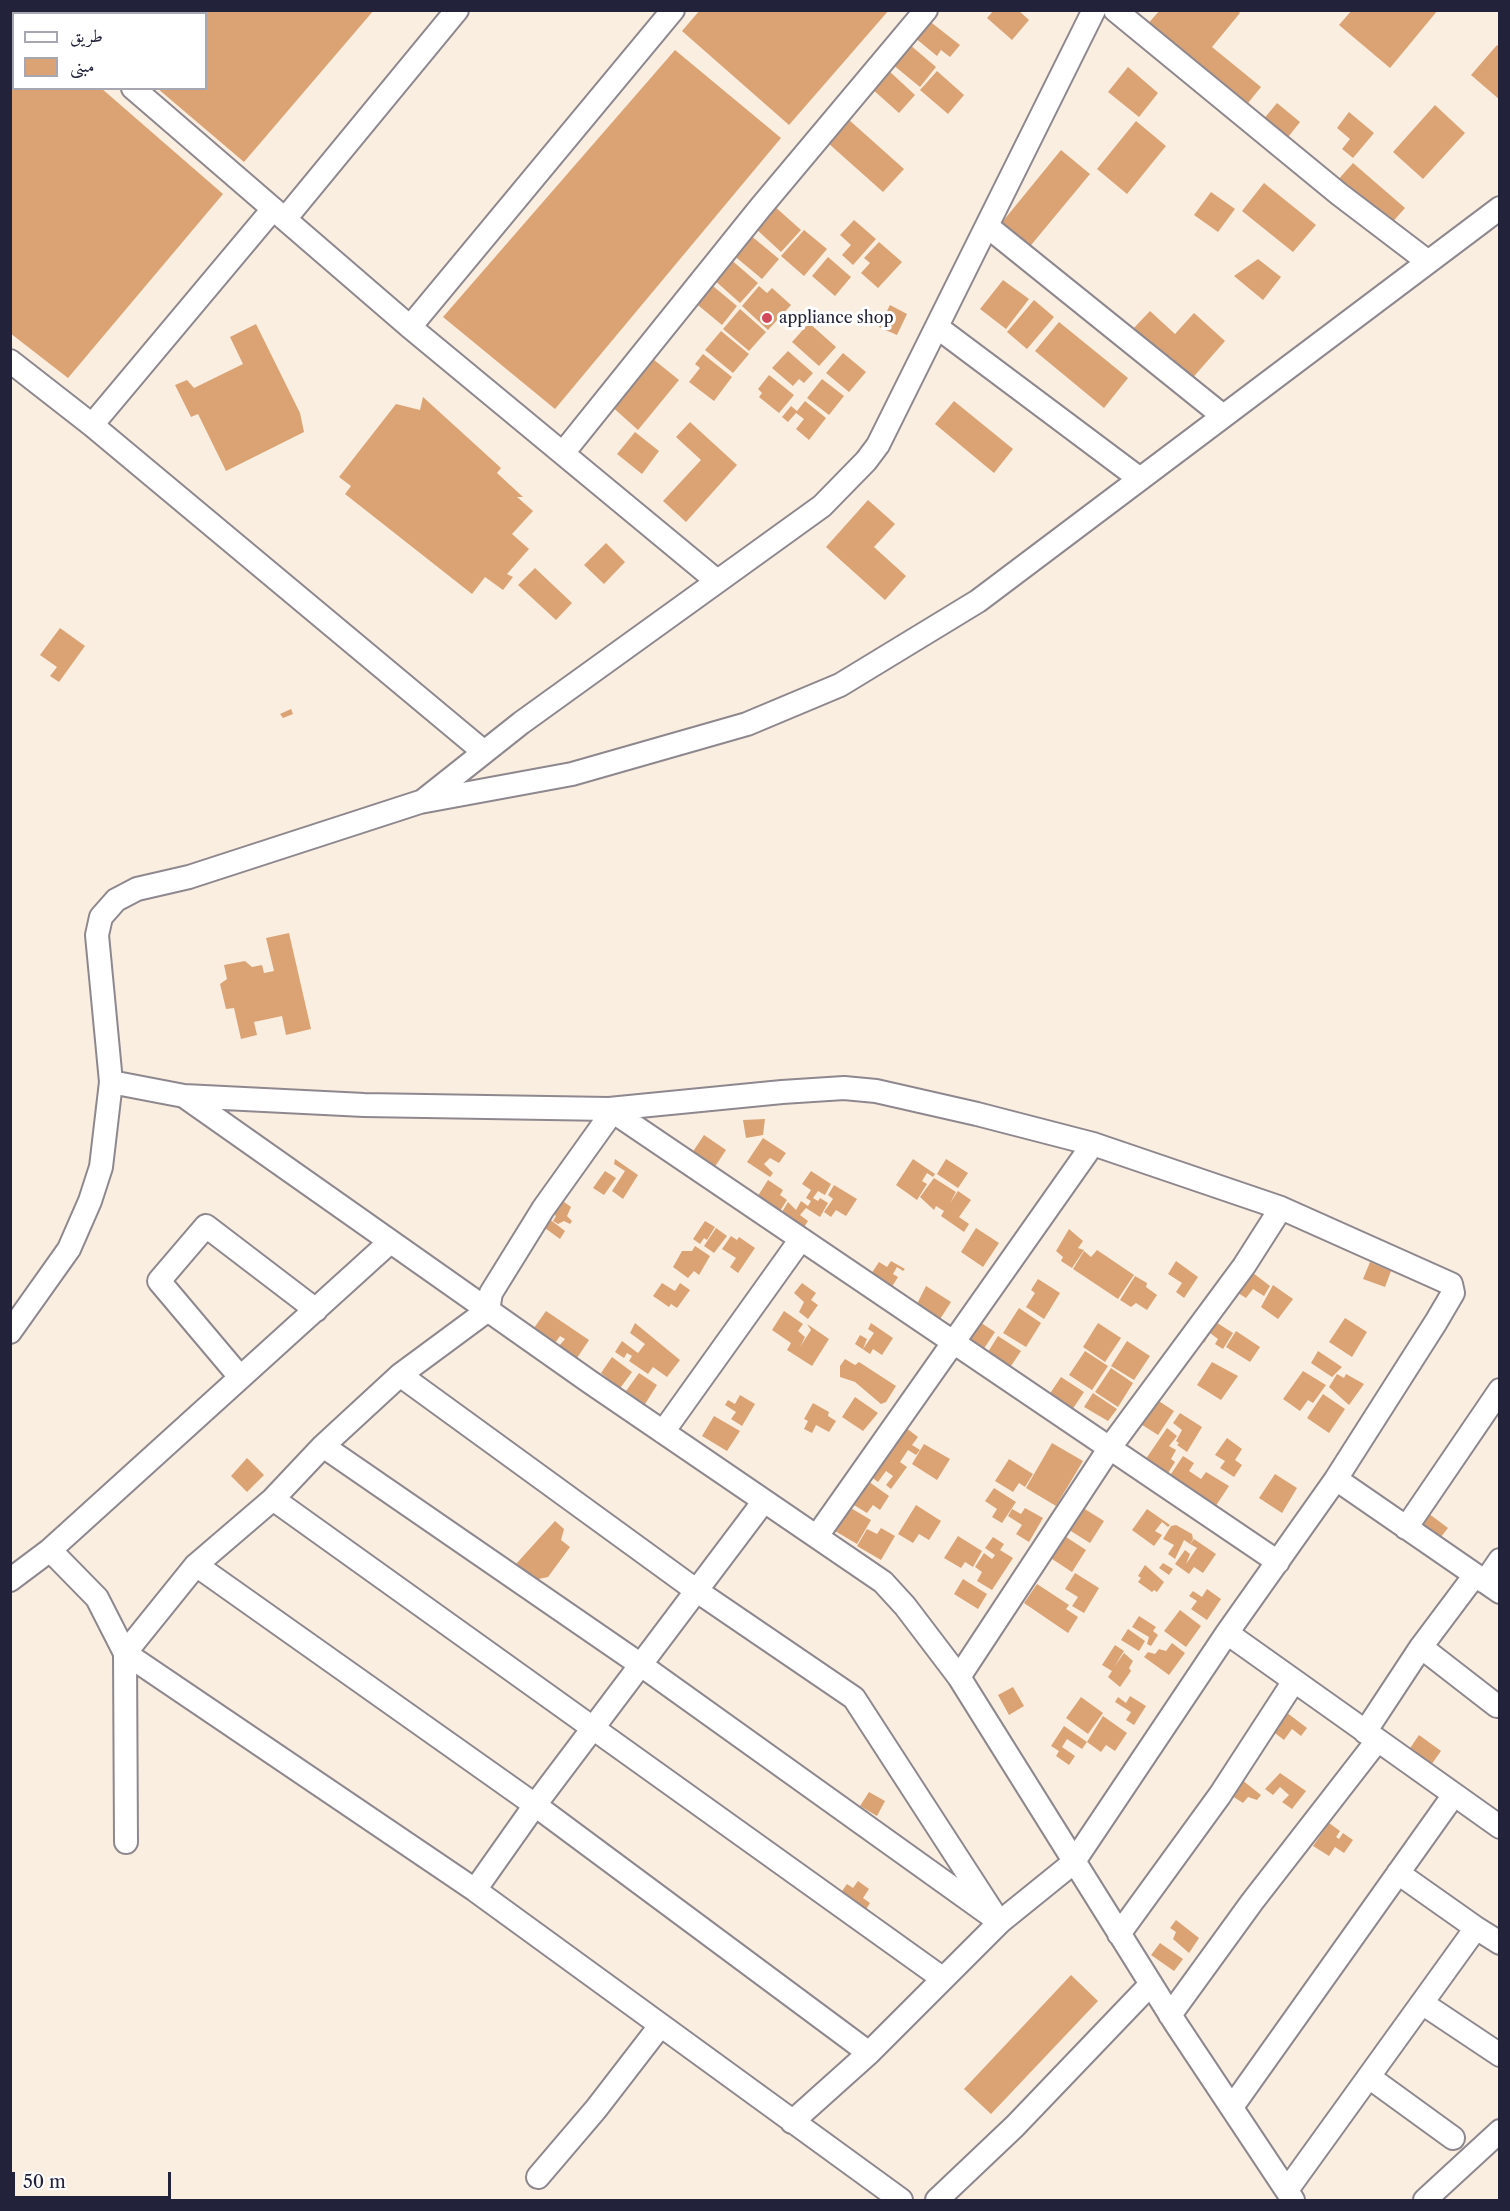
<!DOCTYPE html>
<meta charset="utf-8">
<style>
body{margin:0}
#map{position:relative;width:1510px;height:2211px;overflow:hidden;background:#faeee1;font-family:"Libre Caslon Text",Amiri,serif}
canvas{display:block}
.frame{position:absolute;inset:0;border:12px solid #22223b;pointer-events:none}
.legend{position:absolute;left:12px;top:12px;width:195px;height:78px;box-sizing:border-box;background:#fff;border:2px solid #a7a7b1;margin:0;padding:8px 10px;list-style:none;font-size:18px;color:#22223b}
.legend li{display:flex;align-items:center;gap:12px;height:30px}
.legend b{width:30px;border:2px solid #a7a7b1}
.scale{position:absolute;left:12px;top:2172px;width:159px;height:27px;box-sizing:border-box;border:3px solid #22223b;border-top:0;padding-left:8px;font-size:18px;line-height:21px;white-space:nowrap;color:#22223b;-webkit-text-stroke:4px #fff;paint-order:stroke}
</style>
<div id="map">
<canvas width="1510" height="2211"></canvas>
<div class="frame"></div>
<ul class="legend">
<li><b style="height:8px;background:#fff"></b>طريق</li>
<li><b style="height:16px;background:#dba373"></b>مبنى</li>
</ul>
<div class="scale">50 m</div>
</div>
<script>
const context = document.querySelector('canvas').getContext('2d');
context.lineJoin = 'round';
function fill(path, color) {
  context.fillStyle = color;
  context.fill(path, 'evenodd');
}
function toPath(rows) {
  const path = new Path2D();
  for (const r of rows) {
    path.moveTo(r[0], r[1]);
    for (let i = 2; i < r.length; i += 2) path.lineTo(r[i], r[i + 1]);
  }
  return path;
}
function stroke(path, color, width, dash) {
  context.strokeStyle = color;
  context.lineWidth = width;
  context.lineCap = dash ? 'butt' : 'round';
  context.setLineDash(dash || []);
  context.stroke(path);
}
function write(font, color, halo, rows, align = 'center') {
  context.font = font + ' "Libre Caslon Text",serif';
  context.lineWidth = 6;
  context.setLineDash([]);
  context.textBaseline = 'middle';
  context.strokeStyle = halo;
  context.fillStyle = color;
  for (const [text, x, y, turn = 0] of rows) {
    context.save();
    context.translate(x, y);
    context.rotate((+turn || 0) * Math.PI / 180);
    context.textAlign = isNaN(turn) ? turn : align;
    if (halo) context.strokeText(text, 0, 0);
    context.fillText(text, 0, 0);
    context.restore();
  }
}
const building = toPath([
 [65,10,374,10,244,162,157,88,206,88,206,14,69,14],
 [700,10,889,10,789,125,682,31],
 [994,10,1018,10,1029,20,1012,40,987,18],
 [1160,10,1237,10,1240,13,1212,47,1261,87,1244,108,1146,26],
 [1352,10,1438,10,1390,68,1339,25],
 [928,20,960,45,950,57,941,50,937,56,914,37],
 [909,44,936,67,920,87,892,64],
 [1497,45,1500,48,1500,100,1471,75],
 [675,50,781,138,555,409,443,317],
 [14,55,14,88,101,88,223,194,68,378,10,333,10,58],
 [1128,67,1158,93,1139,117,1108,92],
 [888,70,915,95,899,113,871,88],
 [937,71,964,95,948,114,920,90],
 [1277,103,1300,122,1285,141,1262,121],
 [1435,105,1465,133,1423,179,1393,152],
 [1349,112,1374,133,1353,158,1342,149,1350,139,1337,128],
 [848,119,904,169,883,192,828,143],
 [1136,121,1166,146,1127,194,1097,169],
 [1061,150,1090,174,1027,250,999,226],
 [1353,163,1405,208,1388,227,1336,182],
 [1264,183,1316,225,1293,252,1242,211],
 [1211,192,1235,209,1218,232,1194,215],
 [773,205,801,230,781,252,754,227],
 [854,220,876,239,853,265,842,255,851,245,840,235],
 [804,230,827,249,804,276,781,256],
 [749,234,779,259,762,279,732,254],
 [879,242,902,262,878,288,861,273,870,263,864,258],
 [828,257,851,277,835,296,812,276],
 [729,258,758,283,740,303,712,278],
 [1258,259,1281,277,1263,300,1234,276],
 [1003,280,1029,299,1006,329,980,309],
 [708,282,737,306,722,325,693,301],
 [759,286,767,293,772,288,791,305,768,330,742,306],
 [1034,300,1054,317,1027,349,1007,332],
 [890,305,907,314,897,335,879,327],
 [740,309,766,332,749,351,723,329],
 [1150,311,1175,334,1194,313,1225,341,1189,382,1132,330],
 [1059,322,1128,378,1104,408,1035,351],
 [809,323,836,347,819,366,792,342],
 [256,324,300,413,304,432,226,471,198,414,191,417,175,385,187,380,194,388,243,364,230,337],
 [721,331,749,354,733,373,705,350],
 [788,351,813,373,804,383,799,379,793,386,772,368],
 [843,353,866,372,849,392,826,373],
 [703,354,732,377,714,401,689,382,700,368,695,364],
 [648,355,679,380,638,430,609,404],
 [769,375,794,395,779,413,759,397,762,393,758,389],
 [822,379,844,396,829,415,807,398],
 [423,397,501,468,497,473,523,497,517,497,533,511,512,534,529,549,507,574,513,577,503,590,485,577,472,594,345,494,351,486,339,477,396,404,420,410],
 [805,401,826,418,809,440,796,429,804,419,796,413,788,422,782,417,791,406,797,411],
 [954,401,1013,449,994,473,935,424],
 [690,422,737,465,686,522,663,501,701,460,676,437],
 [635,432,659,451,642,474,617,454],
 [868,500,895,524,874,547,906,576,885,600,826,547],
 [606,543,625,562,604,584,584,565],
 [535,568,572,603,556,620,518,585],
 [60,628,85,646,59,682,50,676,57,667,40,655],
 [291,709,293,714,283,718,280,714],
 [289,933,311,1029,286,1035,282,1016,254,1022,257,1035,241,1039,234,1008,226,1009,220,984,227,979,224,965,245,961,252,967,262,965,264,973,274,971,266,938],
 [765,1119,763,1135,746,1138,743,1120],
 [704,1135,726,1150,710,1174,688,1159],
 [763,1138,786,1153,779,1163,770,1158,764,1164,773,1173,770,1177,747,1162],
 [615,1159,638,1175,623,1199,612,1191,625,1171,614,1164],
 [913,1159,935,1174,933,1177,927,1173,922,1181,927,1184,917,1200,896,1185],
 [946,1159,968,1173,958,1188,937,1174],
 [605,1171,616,1178,604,1195,593,1188],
 [811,1171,831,1184,825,1195,818,1191,813,1198,818,1201,820,1198,828,1203,820,1217,806,1208,800,1215,808,1221,799,1235,777,1220,788,1202,796,1210,801,1201,808,1206,811,1201,806,1198,811,1190,802,1184],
 [934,1178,956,1192,950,1203,958,1191,971,1200,959,1217,969,1224,964,1232,941,1216,944,1211,936,1206,934,1210,920,1197],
 [768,1180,783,1190,780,1195,787,1200,775,1219,752,1205],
 [834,1185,857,1199,846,1216,836,1210,831,1217,824,1212,833,1199,828,1195],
 [560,1199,571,1207,567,1216,572,1221,570,1224,564,1221,558,1224,553,1221,556,1216,551,1212],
 [544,1215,565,1231,560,1239,538,1223],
 [705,1221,715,1227,707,1240,704,1238,700,1244,693,1239],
 [716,1228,727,1236,714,1253,704,1246],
 [976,1228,999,1243,983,1267,961,1252],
 [1069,1229,1083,1241,1078,1248,1084,1250,1072,1268,1061,1261,1063,1257,1056,1251],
 [731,1236,737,1240,739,1237,755,1248,738,1273,730,1267,736,1258,722,1249],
 [695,1246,710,1256,699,1275,694,1271,688,1278,673,1267,682,1251,692,1251],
 [1097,1250,1134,1275,1118,1299,1073,1269,1084,1251,1091,1257],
 [891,1261,905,1269,903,1271,897,1267,893,1274,898,1277,888,1293,867,1280,879,1262,887,1267],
 [1176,1261,1198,1277,1184,1298,1176,1292,1182,1283,1168,1274],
 [1370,1262,1391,1271,1385,1287,1363,1279],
 [1244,1266,1270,1286,1264,1296,1253,1289,1246,1298,1230,1288],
 [1135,1276,1147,1283,1146,1287,1157,1295,1147,1310,1136,1303,1131,1307,1120,1300],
 [1038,1279,1060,1293,1044,1319,1026,1307,1035,1293,1031,1290],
 [662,1283,675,1291,680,1283,690,1290,677,1308,671,1304,669,1307,653,1296],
 [802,1283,816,1293,811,1300,818,1305,808,1319,799,1312,804,1302,794,1293],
 [1273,1285,1293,1299,1278,1319,1261,1307],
 [926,1286,951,1302,935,1327,913,1312],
 [1019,1308,1041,1323,1026,1347,1003,1333],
 [546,1311,589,1340,577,1358,559,1346,565,1339,560,1336,555,1343,534,1328],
 [784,1311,803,1324,798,1331,805,1337,800,1347,811,1330,807,1324,829,1339,812,1366,787,1350,791,1343,772,1330],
 [972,1317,995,1332,979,1356,957,1342],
 [1345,1318,1367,1332,1352,1357,1329,1342],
 [1211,1319,1233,1333,1223,1349,1215,1344,1218,1339,1210,1333,1204,1343,1197,1340],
 [635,1323,680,1360,667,1377,653,1367,648,1374,629,1361,632,1356,627,1353,624,1358,615,1352,622,1341,638,1353,645,1344,630,1333],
 [871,1323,893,1338,882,1355,873,1349,870,1354,855,1344,860,1335,867,1339,863,1349,874,1333,868,1329],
 [1098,1323,1121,1338,1105,1362,1083,1347],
 [1236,1331,1260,1347,1250,1362,1226,1347],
 [998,1336,1021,1351,1005,1375,983,1360],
 [1127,1341,1150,1356,1134,1380,1111,1366],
 [1085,1351,1108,1366,1092,1390,1069,1375],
 [1318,1351,1342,1367,1332,1377,1311,1363],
 [612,1357,632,1372,618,1391,605,1382,607,1378,601,1373],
 [845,1359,855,1365,859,1362,896,1386,886,1402,881,1404,855,1382,840,1377,840,1366],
 [1212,1362,1238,1376,1221,1400,1197,1385],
 [1111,1368,1133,1383,1118,1407,1095,1392],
 [1303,1371,1326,1385,1313,1403,1308,1400,1300,1411,1283,1399],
 [639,1373,657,1385,645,1404,626,1391],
 [1337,1374,1344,1378,1346,1374,1364,1384,1349,1405,1329,1387],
 [1061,1377,1084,1392,1068,1416,1045,1401],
 [1093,1393,1117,1409,1108,1421,1084,1407],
 [1323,1394,1345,1409,1329,1433,1307,1418],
 [740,1395,755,1404,742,1426,731,1419,736,1412,725,1405,728,1400,735,1404],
 [1151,1396,1174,1411,1158,1435,1136,1421],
 [855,1397,878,1413,863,1431,842,1417],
 [813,1403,829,1412,828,1416,836,1421,829,1432,816,1425,812,1433,804,1429,808,1421,804,1419],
 [1180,1413,1202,1427,1187,1452,1177,1445,1179,1443,1176,1441,1182,1430,1173,1423],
 [714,1416,740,1431,727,1451,702,1436],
 [901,1424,918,1437,912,1445,920,1450,916,1455,908,1450,900,1462,907,1467,891,1489,886,1485,893,1476,886,1471,878,1482,866,1473],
 [1167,1428,1177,1436,1169,1446,1176,1450,1171,1459,1175,1462,1165,1478,1143,1463],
 [1227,1438,1242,1449,1235,1460,1242,1465,1234,1477,1220,1468,1225,1461,1215,1455],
 [1052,1443,1083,1461,1056,1506,1026,1488],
 [924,1444,950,1459,937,1480,912,1464],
 [1183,1456,1194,1463,1189,1471,1201,1479,1206,1472,1229,1486,1213,1510,1167,1480],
 [247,1458,264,1475,247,1492,231,1476],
 [1009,1459,1033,1474,1025,1487,1019,1483,1013,1492,995,1481],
 [1275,1474,1297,1488,1282,1513,1259,1498],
 [865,1479,889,1496,880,1510,873,1505,867,1513,849,1502],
 [994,1488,1016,1502,1002,1523,992,1517,997,1509,985,1501],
 [916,1505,941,1521,929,1540,919,1534,913,1543,898,1534],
 [1080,1506,1104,1521,1090,1543,1066,1528],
 [849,1507,871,1520,857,1544,835,1531],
 [1025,1508,1043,1518,1029,1542,1016,1534,1022,1525,1008,1516,1012,1509,1021,1514],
 [1147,1509,1170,1525,1168,1527,1162,1522,1155,1531,1162,1535,1154,1546,1132,1530],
 [1424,1510,1448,1528,1437,1542,1409,1530],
 [555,1521,564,1529,561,1540,570,1547,548,1577,534,1580,516,1564],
 [1176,1525,1192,1534,1193,1539,1190,1544,1184,1540,1175,1559,1168,1554,1174,1545,1163,1539,1171,1526],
 [881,1528,895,1536,881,1560,857,1546,867,1529,877,1534],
 [1063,1535,1086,1550,1072,1572,1049,1557],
 [958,1536,982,1551,973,1567,965,1562,961,1568,944,1558],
 [993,1537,1004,1544,1000,1550,1013,1558,992,1590,977,1581,982,1572,975,1567,984,1553,992,1559,995,1555,985,1548],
 [1194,1539,1216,1554,1203,1573,1194,1567,1189,1574,1175,1564,1185,1550,1190,1554,1186,1564,1197,1548,1190,1544],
 [1163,1563,1173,1569,1169,1575,1159,1568],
 [1145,1565,1164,1582,1157,1592,1154,1590,1152,1592,1138,1582,1141,1578,1138,1576],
 [1075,1573,1099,1588,1084,1613,1072,1606,1078,1597,1065,1589],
 [963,1579,987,1594,978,1609,954,1594],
 [1037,1584,1069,1605,1066,1609,1078,1617,1068,1633,1024,1603],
 [1207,1589,1221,1599,1207,1620,1191,1609,1197,1601,1189,1596,1193,1591,1202,1597],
 [1180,1610,1201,1626,1186,1647,1164,1631],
 [1139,1616,1156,1627,1153,1631,1158,1635,1151,1646,1147,1644,1149,1637,1132,1627],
 [1128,1629,1145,1641,1139,1651,1121,1640],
 [1172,1643,1185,1653,1169,1675,1144,1657,1148,1652,1155,1654,1159,1649,1166,1651],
 [1115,1645,1124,1651,1114,1667,1124,1653,1133,1661,1129,1668,1131,1671,1120,1687,1108,1677,1112,1671,1102,1665],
 [1013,1687,1024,1706,1009,1715,998,1695],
 [1130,1696,1146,1706,1134,1725,1126,1720,1131,1712,1115,1702,1118,1697,1126,1703],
 [1081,1697,1103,1713,1088,1734,1066,1718],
 [1282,1709,1307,1728,1301,1736,1292,1729,1284,1740,1271,1730],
 [1103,1716,1127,1733,1115,1751,1106,1745,1101,1752,1087,1742],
 [1064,1726,1087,1742,1082,1749,1067,1739,1062,1747,1075,1756,1069,1765,1056,1756,1059,1751,1051,1746],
 [1419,1735,1441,1751,1426,1772,1404,1757],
 [1280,1773,1306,1791,1292,1809,1282,1802,1289,1795,1280,1787,1273,1795,1265,1789],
 [1237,1776,1261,1795,1257,1800,1248,1797,1243,1803,1226,1792],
 [869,1792,885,1801,877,1816,860,1806],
 [1329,1823,1340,1831,1336,1837,1339,1839,1343,1833,1353,1840,1344,1853,1335,1847,1329,1856,1313,1846],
 [858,1881,869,1889,863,1898,870,1903,862,1916,837,1898,847,1884,853,1888],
 [1176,1920,1199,1938,1189,1953,1173,1939,1176,1932,1170,1928],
 [1160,1943,1183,1959,1174,1971,1151,1955],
 [1071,1975,1098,2001,991,2114,964,2089]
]);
const street = toPath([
 [43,10,47,14],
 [1115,10,1339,194,1427,261],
 [10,21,14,18],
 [133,88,410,327,717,581],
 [285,219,457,10],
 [987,226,1223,416],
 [410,327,673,10],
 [937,327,1140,479],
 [10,361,92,425,484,752],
 [92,425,273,209],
 [563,453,760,208,926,10],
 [424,800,521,723,822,506,866,461,878,445,1094,10],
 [111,1082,184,1096,364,1105,609,1109,782,1092,844,1088,876,1091,977,1114,1093,1144,1281,1208,1451,1284,1453,1293,1436,1322,1336,1479,1227,1633,1073,1863,1000,1922,869,2053,792,2122],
 [184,1096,590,1382,883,1582,905,1606,959,1677,1176,2024,1293,2200],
 [609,1109,1278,1562],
 [390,1242,50,1550,97,1598,125,1653,475,1890,901,2200],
 [10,1332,69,1249,90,1201,101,1167,111,1082,97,935,101,917,116,900,137,889,189,877,420,802,572,774,747,724,840,685,978,601,1500,208],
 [400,1375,697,1591,854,1698,992,1911],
 [240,1377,159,1281,206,1226,316,1310],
 [663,1432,801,1239],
 [323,1446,641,1665,1000,1922],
 [1336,1479,1500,1592],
 [273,1499,942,1978],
 [1406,1528,1500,1390],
 [817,1536,1093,1144],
 [196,1565,535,1805,869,2053],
 [10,1580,50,1550],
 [1485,1582,1500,1560],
 [1227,1633,1500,1827],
 [1421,1647,1497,1706],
 [959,1677,1111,1446,1244,1266,1281,1208],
 [1365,1732,1421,1647,1475,1575],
 [126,1842,125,1653,196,1565,273,1499,323,1446,400,1375,488,1310,491,1293,543,1209,613,1111],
 [475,1890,535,1805,764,1501],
 [1476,1928,1500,1943],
 [1119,1934,1220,1795,1294,1681],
 [1422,2003,1500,2055],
 [1170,2015,1252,1902,1377,1741],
 [1369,2077,1453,2138],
 [1232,2107,1453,1796],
 [538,2177,596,2109,660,2026],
 [1287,2190,1476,1928,1398,1873],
 [937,2200,1015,2126,1151,1984],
 [1425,2200,1500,2131]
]);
const markers = [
 [767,318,6,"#d1495b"]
];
const poiNames = [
 ["appliance shop",779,318]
];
fill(building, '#dba373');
stroke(street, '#8e888e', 26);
stroke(street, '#fff', 22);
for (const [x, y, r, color] of markers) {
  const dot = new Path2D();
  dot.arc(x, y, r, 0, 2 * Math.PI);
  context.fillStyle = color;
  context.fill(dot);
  stroke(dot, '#fff', 2);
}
write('16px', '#22223b', '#fff', poiNames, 'left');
</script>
